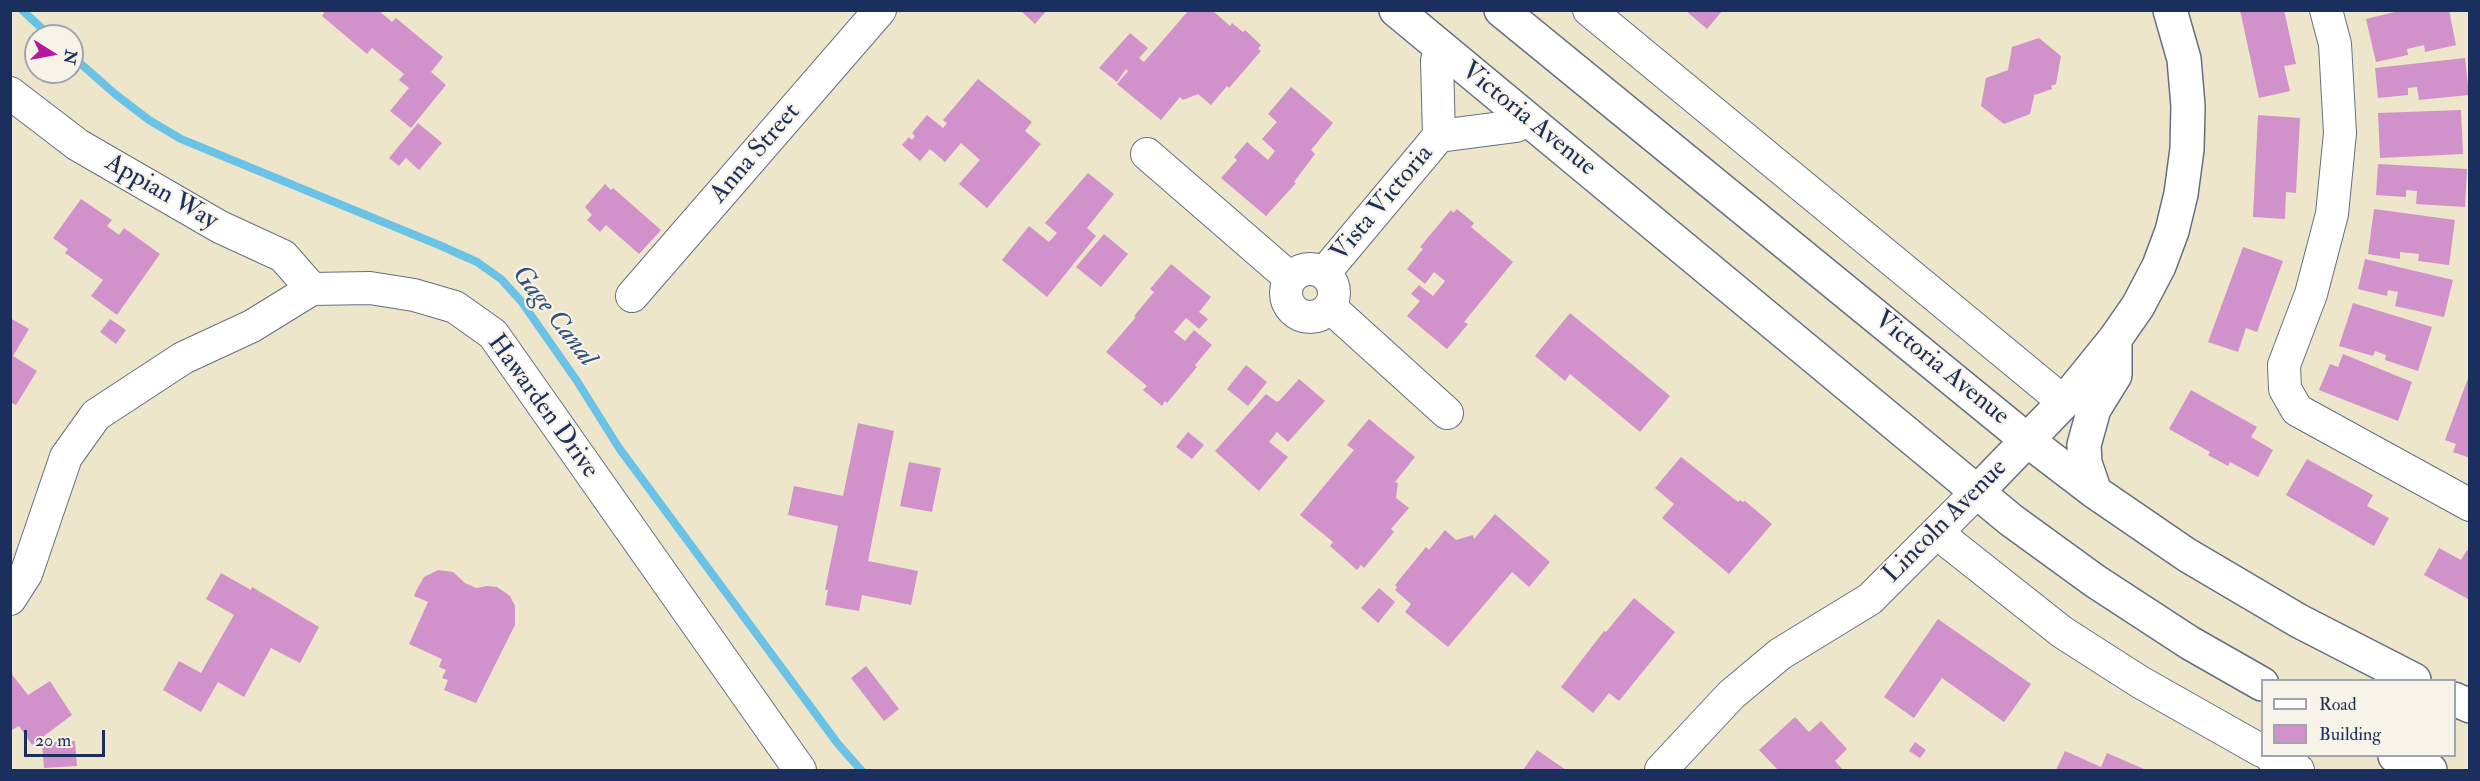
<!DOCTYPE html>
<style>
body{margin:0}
#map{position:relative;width:2480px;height:781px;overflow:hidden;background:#eee6ca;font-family:"IM FELL Double Pica",serif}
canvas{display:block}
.frame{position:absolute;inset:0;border:12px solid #1b2f5e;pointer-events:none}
.legend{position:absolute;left:2261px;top:679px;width:195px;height:78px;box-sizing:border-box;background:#f7f3e8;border:2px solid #9fa5b1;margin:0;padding:8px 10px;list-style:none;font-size:18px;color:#1b2f5e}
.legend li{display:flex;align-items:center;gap:12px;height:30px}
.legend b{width:30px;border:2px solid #9fa5b1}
.north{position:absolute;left:24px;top:24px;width:60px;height:60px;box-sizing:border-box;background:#f7f3e8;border:2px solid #9fa5b1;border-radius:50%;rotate:101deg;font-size:16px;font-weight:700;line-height:24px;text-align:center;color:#1b2f5e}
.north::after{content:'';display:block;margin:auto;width:21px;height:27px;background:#b5179e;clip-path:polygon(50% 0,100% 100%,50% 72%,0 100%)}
.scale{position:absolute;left:24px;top:730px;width:81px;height:27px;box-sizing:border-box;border:3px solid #1b2f5e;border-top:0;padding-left:8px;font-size:18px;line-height:21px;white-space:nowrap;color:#1b2f5e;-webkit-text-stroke:4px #f7f3e8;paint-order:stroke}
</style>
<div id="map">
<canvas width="2480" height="781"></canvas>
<div class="frame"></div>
<ul class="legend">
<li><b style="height:8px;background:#fff"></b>Road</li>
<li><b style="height:16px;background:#d191cb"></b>Building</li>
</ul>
<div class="north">N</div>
<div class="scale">20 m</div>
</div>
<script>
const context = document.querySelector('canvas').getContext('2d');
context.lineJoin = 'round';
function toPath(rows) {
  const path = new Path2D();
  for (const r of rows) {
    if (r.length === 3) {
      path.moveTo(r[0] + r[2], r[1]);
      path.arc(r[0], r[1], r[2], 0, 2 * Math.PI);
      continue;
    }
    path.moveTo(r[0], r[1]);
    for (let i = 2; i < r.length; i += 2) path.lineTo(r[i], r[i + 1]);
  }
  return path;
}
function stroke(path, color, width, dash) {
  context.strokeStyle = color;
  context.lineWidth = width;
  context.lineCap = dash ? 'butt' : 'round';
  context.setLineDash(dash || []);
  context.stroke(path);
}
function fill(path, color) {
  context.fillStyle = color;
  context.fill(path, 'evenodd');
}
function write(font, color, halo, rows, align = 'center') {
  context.font = font + ' "IM FELL Double Pica",serif';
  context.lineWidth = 4.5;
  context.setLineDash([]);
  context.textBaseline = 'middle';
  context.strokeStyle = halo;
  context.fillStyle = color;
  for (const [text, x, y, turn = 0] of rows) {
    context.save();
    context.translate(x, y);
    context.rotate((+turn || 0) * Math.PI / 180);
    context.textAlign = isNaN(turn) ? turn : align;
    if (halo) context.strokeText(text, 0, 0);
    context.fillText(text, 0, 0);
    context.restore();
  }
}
const stream = toPath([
 [22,10,50,36],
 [72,56,115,94,149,120,181,139,439,245,477,262,501,279,521,301,577,381,619,448,838,744,861,770]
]);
const building = toPath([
 [326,10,378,10,392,22,396,18,443,57,431,72,446,85,411,128,390,111,409,88,399,80,404,74,372,48,367,54,322,16],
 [1020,10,1047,10,1035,24],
 [1189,10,1212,10,1230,26,1232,23,1243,32,1245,30,1261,45,1258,49,1261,51,1229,88,1227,86,1211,105,1198,94,1183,100,1180,97,1161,120,1117,84,1128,71,1126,69,1117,82,1099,68,1130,33,1148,48,1139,58,1144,62],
 [1685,10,1723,10,1707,29],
 [2240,10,2284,10,2296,64,2284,66,2290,91,2259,98],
 [2403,10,2449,10,2456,45,2425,52,2424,45,2407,49,2408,55,2376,62,2366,19],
 [2039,38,2061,56,2056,84,2051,86,2052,89,2035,95,2035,92,2030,114,2004,124,1981,106,1986,78,2008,70,2012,47],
 [2465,58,2469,95,2419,100,2417,87,2408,88,2408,95,2378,98,2375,68],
 [978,79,1032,122,1025,131,1041,144,987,208,959,184,980,160,961,143,945,162,930,149,920,161,902,145,909,137,912,140,915,136,912,133,927,115,943,128,947,123,943,120],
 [1291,87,1333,123,1311,150,1315,154,1294,182,1296,183,1266,216,1221,178,1237,160,1234,157,1247,142,1268,160,1275,151,1262,139,1277,122,1268,114],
 [2461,110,2463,154,2380,158,2378,113],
 [2258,115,2300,118,2296,193,2286,192,2285,219,2253,217],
 [418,123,442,143,419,170,406,158,399,166,389,158],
 [2378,164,2467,169,2465,207,2416,204,2417,191,2406,190,2406,197,2376,195],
 [1088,173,1114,194,1087,228,1096,236,1047,297,1002,260,1029,226,1049,242,1057,233,1045,223],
 [605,184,611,190,613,188,661,230,639,254,606,225,600,232,587,220,592,215,585,207],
 [81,199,112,220,107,226,119,235,124,228,160,254,117,315,91,296,103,280,65,253,68,249,53,238],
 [1457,209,1474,223,1471,227,1513,262,1464,322,1468,324,1447,349,1407,316,1420,301,1411,294,1419,285,1433,296,1445,281,1434,272,1425,284,1407,269,1423,249,1420,247,1451,210,1453,213],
 [2374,209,2455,220,2449,265,2418,261,2419,254,2400,252,2400,259,2368,254],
 [1104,234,1128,254,1101,287,1076,267],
 [2243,247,2283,261,2257,332,2246,328,2238,352,2208,342],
 [2365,259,2453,280,2444,317,2395,306,2398,292,2388,290,2387,296,2358,289],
 [1171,264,1211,297,1199,312,1208,319,1199,329,1186,318,1174,332,1185,341,1194,330,1212,345,1195,365,1197,367,1167,403,1165,401,1162,406,1143,390,1147,386,1106,352,1136,317,1134,316,1154,292,1150,289],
 [2353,303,2432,327,2418,371,2385,360,2386,355,2375,351,2373,356,2339,346],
 [1570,313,1670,396,1640,432,1570,374,1565,381,1535,356],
 [10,318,29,329,13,356,37,371,16,405,10,402],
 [110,319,126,330,116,344,100,332],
 [2343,354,2412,382,2398,421,2319,390,2330,364,2338,367],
 [1246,365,1267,382,1248,406,1227,389],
 [2470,373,2470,458,2453,452,2456,444,2445,440],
 [1299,379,1325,401,1288,442,1277,432,1269,442,1288,457,1259,491,1215,451,1266,394,1277,402,1280,400],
 [2191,390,2257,427,2251,437,2273,450,2258,477,2230,462,2228,466,2208,455,2210,452,2169,429],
 [1369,419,1415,457,1395,482,1398,483,1396,498,1409,508,1391,529,1394,532,1364,568,1361,565,1357,570,1330,546,1333,542,1300,515,1354,450,1347,445],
 [858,423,894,431,868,561,918,571,911,605,862,595,859,611,825,605,828,590,825,590,838,526,788,515,794,486,843,496],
 [1188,432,1204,445,1192,459,1176,447],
 [1681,457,1738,502,1740,500,1743,502,1745,501,1772,524,1729,574,1662,518,1674,504,1655,488],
 [2307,459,2373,495,2367,506,2389,518,2374,546,2286,495],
 [909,462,941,468,932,512,900,506],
 [1495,514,1550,562,1529,587,1512,572,1448,647,1405,612,1411,604,1395,590,1397,587,1395,585,1426,547,1429,550,1445,530,1456,540,1473,535,1474,539],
 [2439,548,2461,560,2467,550,2470,552,2470,600,2424,575],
 [438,570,453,572,465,583,476,588,487,586,497,587,510,596,515,606,515,625,476,703,444,690,448,680,442,678,446,670,439,667,442,659,409,644,428,602,414,596,416,591,424,577],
 [221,573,251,590,252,587,319,627,300,663,271,648,244,697,218,682,201,712,163,690,179,661,201,673,234,615,206,599],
 [1379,588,1395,602,1378,623,1361,608],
 [1634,598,1675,632,1619,701,1609,693,1593,713,1561,687,1604,631,1606,632],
 [1938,619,2031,684,2004,722,1942,678,1914,718,1884,697],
 [866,666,899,709,884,721,851,678],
 [10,672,28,695,50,681,72,715,32,745,19,726,10,731],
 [1795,717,1809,732,1821,721,1847,749,1835,761,1843,770,1778,770,1759,750],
 [75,741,77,766,44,768,42,743],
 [1915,742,1926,750,1920,758,1909,751],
 [1537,750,1566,770,1523,770],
 [2065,751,2101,767,2107,753,2146,770,2056,770]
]);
const street = toPath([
 [1589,10,2064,402],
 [2326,10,2335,44,2340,133,2332,214,2311,294,2284,365,2285,389,2297,410,2470,505],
 [10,93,78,145,220,227,283,256,312,289],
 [1439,136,1516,126,1527,119],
 [1147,154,1290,278],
 [1310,293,24],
 [1325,272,1439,136,1437,60,1443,51],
 [632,296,880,10],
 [1331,308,1447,413],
 [1937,533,2062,632,2140,682,2262,751],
 [10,599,26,574,66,457,96,415,183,358,252,326,312,289,370,288,414,295,455,307,493,334,800,770],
 [2270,756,2298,770],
 [1661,770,1731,695,1780,654,1870,599,1977,492]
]);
const secondary = toPath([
 [1396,10,2011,520,2095,581,2190,643,2262,684],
 [1501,10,2027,440,2095,492,2187,555,2299,621,2414,680],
 [1977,492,2064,402,2115,339,2138,306,2159,266,2172,231,2181,194,2187,149,2188,106,2184,59,2170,10],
 [2095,492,2085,463,2084,445,2094,409,2115,375,2115,339],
 [2454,699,2470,706],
 [2395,756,2430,770]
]);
const streetNames = [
 ["Victoria Avenue",1528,120,39],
 ["Anna Street",756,154,-49],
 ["Appian Way",161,193,30],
 ["Vista Victoria",1383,204,-50],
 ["Victoria Avenue",1941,369,39],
 ["Hawarden Drive",542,407,54],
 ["Lincoln Avenue",1946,522,-45]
];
const waterNames = [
 ["Gage Canal",553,317,52]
];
stroke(stream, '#6ac2e7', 8);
fill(building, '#d191cb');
stroke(street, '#656f84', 34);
stroke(secondary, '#656f84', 36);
stroke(street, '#fff', 32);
stroke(secondary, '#fff', 33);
write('26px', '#1b2f5e', '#f7f3e8', streetNames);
write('italic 27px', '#2f5480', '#f7f3e8', waterNames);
</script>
